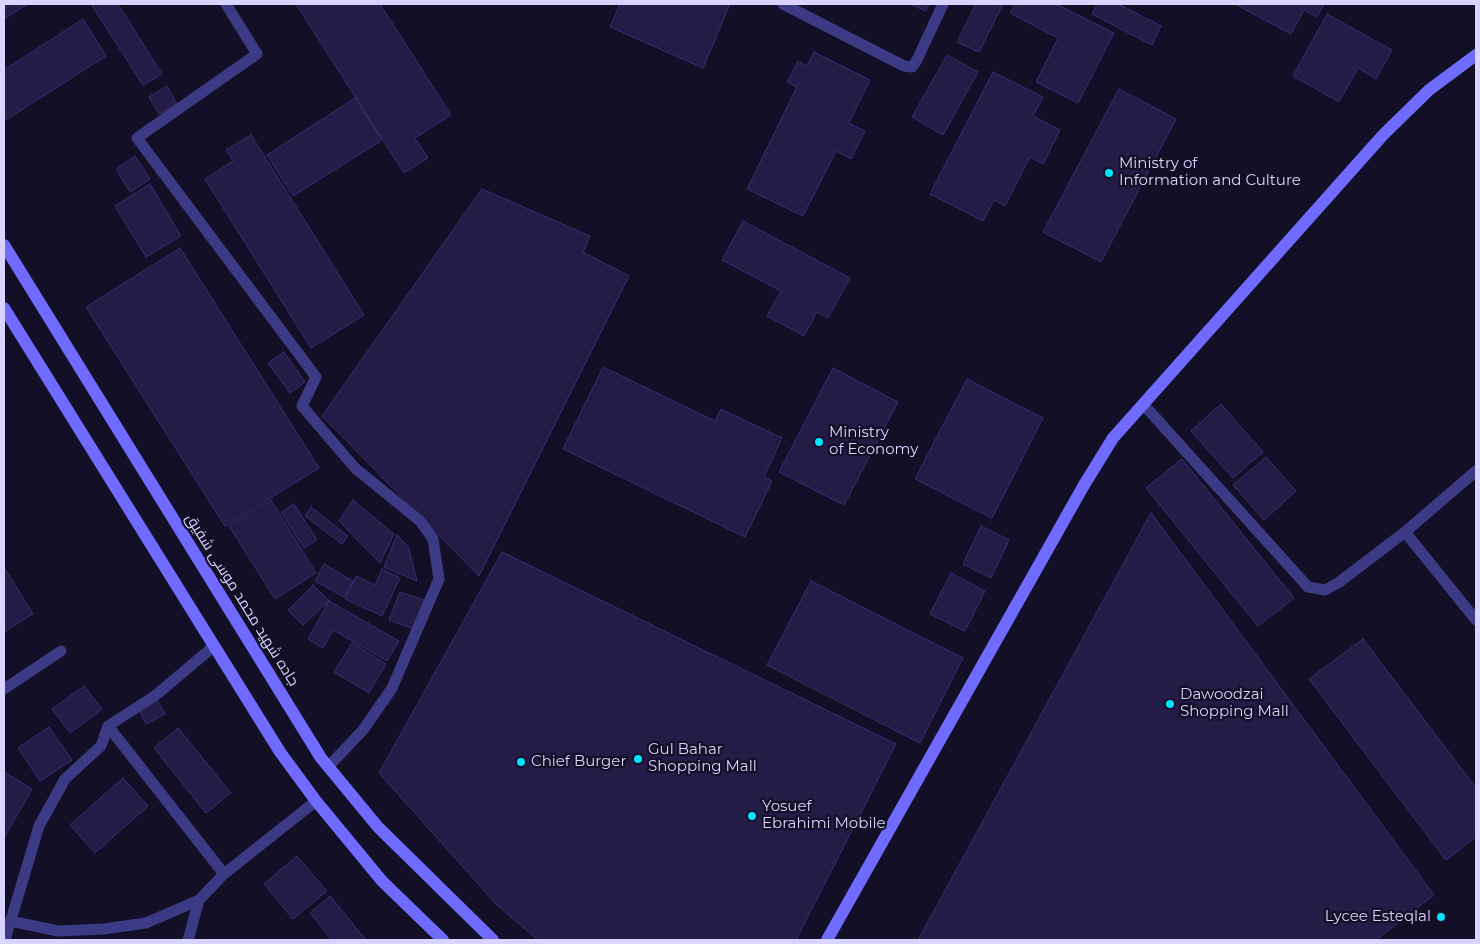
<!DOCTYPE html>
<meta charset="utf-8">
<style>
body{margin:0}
#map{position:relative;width:1480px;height:944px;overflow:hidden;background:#130f26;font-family:Montserrat,sans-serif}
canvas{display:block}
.frame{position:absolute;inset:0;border:5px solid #d9d4ff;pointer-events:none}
</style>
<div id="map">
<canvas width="1480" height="944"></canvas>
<div class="frame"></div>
</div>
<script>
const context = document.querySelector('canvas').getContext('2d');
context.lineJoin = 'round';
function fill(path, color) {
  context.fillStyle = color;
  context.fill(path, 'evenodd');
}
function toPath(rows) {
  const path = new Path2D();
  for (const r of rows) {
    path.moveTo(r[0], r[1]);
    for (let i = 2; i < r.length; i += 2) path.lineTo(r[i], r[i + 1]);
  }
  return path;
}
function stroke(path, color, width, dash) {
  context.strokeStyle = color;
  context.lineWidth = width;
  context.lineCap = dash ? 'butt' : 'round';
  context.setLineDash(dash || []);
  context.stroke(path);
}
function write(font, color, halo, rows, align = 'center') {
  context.font = font + ' Montserrat,Cairo,sans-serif';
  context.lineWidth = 4.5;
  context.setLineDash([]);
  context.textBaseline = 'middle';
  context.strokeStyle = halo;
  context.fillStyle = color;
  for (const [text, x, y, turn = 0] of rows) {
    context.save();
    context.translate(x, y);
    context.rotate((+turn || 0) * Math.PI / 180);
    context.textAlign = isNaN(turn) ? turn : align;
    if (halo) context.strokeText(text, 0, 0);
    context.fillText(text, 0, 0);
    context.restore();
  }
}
const building = toPath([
 [4,4,28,4,4,19,4,4],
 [91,4,118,4,162,74,143,85,91,4],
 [296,4,380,4,451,115,415,138,428,158,404,173,296,4],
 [620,4,730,4,703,68,610,27,620,4],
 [910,4,929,4,926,11,910,4],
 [976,4,1003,4,979,52,957,42,976,4],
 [1015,4,1056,4,1114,33,1078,103,1036,82,1058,38,1010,13,1015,4],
 [1097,4,1118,4,1161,26,1152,45,1092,14,1097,4],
 [1235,4,1324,4,1317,17,1304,10,1291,34,1235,4],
 [1327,14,1392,50,1376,79,1358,68,1339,102,1293,76,1327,14],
 [83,19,106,56,4,121,4,70,83,19],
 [814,52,870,80,849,123,865,131,851,159,836,151,803,216,747,189,797,87,787,82,798,61,807,66,814,52],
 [947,55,978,72,943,135,912,117,947,55],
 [993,72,1043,97,1033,116,1060,130,1043,164,1030,157,1005,206,994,200,983,221,930,194,993,72],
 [167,86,177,104,159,114,149,97,167,86],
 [1119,89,1176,119,1101,262,1043,232,1119,89],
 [355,98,382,140,293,196,267,155,355,98],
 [251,135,364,315,311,348,205,179,233,161,226,150,251,135],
 [135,156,150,179,130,192,116,169,135,156],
 [150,184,181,236,146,257,115,206,150,184],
 [482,189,590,236,583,252,629,276,479,576,322,416,482,189],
 [743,221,850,278,828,318,817,312,804,336,767,316,781,291,722,260,743,221],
 [180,248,319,468,225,526,86,307,180,248],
 [284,352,305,382,290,393,268,363,284,352],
 [603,367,715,421,721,409,782,438,764,477,772,481,745,537,563,449,603,367],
 [833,368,898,402,844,505,779,472,833,368],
 [967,379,1043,418,992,518,915,479,967,379],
 [1221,404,1263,452,1233,478,1191,431,1221,404],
 [1266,457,1296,491,1264,520,1233,485,1266,457],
 [1182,459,1294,598,1258,626,1146,488,1182,459],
 [271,500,316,573,275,599,229,526,271,500],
 [353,500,394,534,380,563,339,521,353,500],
 [294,504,317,540,304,548,281,512,294,504],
 [311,507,348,536,342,544,305,516,311,507],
 [1151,513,1434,895,1376,940,918,940,1151,513],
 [981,526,1009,540,991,578,963,564,981,526],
 [397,535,408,546,417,581,384,567,397,535],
 [502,552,896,744,796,940,538,940,497,905,379,773,502,552],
 [324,564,353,581,344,597,315,581,324,564],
 [4,567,33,614,4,632,4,567],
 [382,569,400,578,382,616,345,599,356,576,375,585,382,569],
 [951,573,985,591,965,631,930,614,951,573],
 [811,581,963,658,920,743,767,665,811,581],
 [313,585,329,601,303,625,288,610,313,585],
 [400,592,424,600,413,629,389,620,400,592],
 [329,601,399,641,387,661,333,630,323,648,308,639,329,601],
 [1363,639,1476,788,1476,837,1446,860,1309,679,1363,639],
 [352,643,386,664,369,693,334,672,352,643],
 [84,686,102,709,70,733,52,709,84,686],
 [157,700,165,714,146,724,139,710,157,700],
 [49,727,72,760,40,781,18,748,49,727],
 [178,728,231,793,206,813,154,748,178,728],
 [4,772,32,789,4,838,4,772],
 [123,778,148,806,95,853,70,825,123,778],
 [297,856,327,891,293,919,264,884,297,856],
 [330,896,366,940,332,940,310,913,330,896]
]);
const service = toPath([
 [226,4,257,54,137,138,316,377,302,406,355,468,420,521,433,539,439,579,392,688,363,730,328,767],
 [783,4,904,66,912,67,917,60,943,4],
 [1144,405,1308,587,1325,590,1338,583,1405,532,1476,471],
 [1405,532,1476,620],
 [4,689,61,651],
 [108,726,224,874],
 [10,921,58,931,104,929,146,923,199,900],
 [5,940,39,826,65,779,101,746,108,726,156,695,214,646],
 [188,940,199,900,224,874,316,801]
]);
const secondary = toPath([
 [4,245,321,758,378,827,493,940],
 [4,308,280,752,316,801,382,881,443,940],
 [827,940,1084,485,1113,438,1383,135,1429,90,1476,55]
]);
const markers = [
 [1109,173,5,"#00e5ff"],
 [819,442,5,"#00e5ff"],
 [1170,704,5,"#00e5ff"],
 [638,759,5,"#00e5ff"],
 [521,762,5,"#00e5ff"],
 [752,816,5,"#00e5ff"],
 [1441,917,5,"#00e5ff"]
];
const poiNames = [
 ["Ministry of",1119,164],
 ["Information and Culture",1119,181],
 ["Ministry",829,433],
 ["of Economy",829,450],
 ["Dawoodzai",1180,695],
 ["Shopping Mall",1180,712],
 ["Gul Bahar",648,750],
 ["Shopping Mall",648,767],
 ["Chief Burger",531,762],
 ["Yosuef",762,807],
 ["Ebrahimi Mobile",762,824],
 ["Lycee Esteqlal",1431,917,"right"]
];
const streetNames = [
 ["جاده شهید محمد موسی شفیق",242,600,58]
];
fill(building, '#241b47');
stroke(building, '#3b2d73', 1);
stroke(service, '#3d3a85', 11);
stroke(secondary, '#6f6bff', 12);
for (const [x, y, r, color] of markers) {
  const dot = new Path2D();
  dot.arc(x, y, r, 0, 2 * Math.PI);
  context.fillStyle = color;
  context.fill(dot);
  stroke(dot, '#130f26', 2);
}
write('15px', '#d9d4ff', '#130f26', poiNames, 'left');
write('15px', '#d9d4ff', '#130f26', streetNames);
</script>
